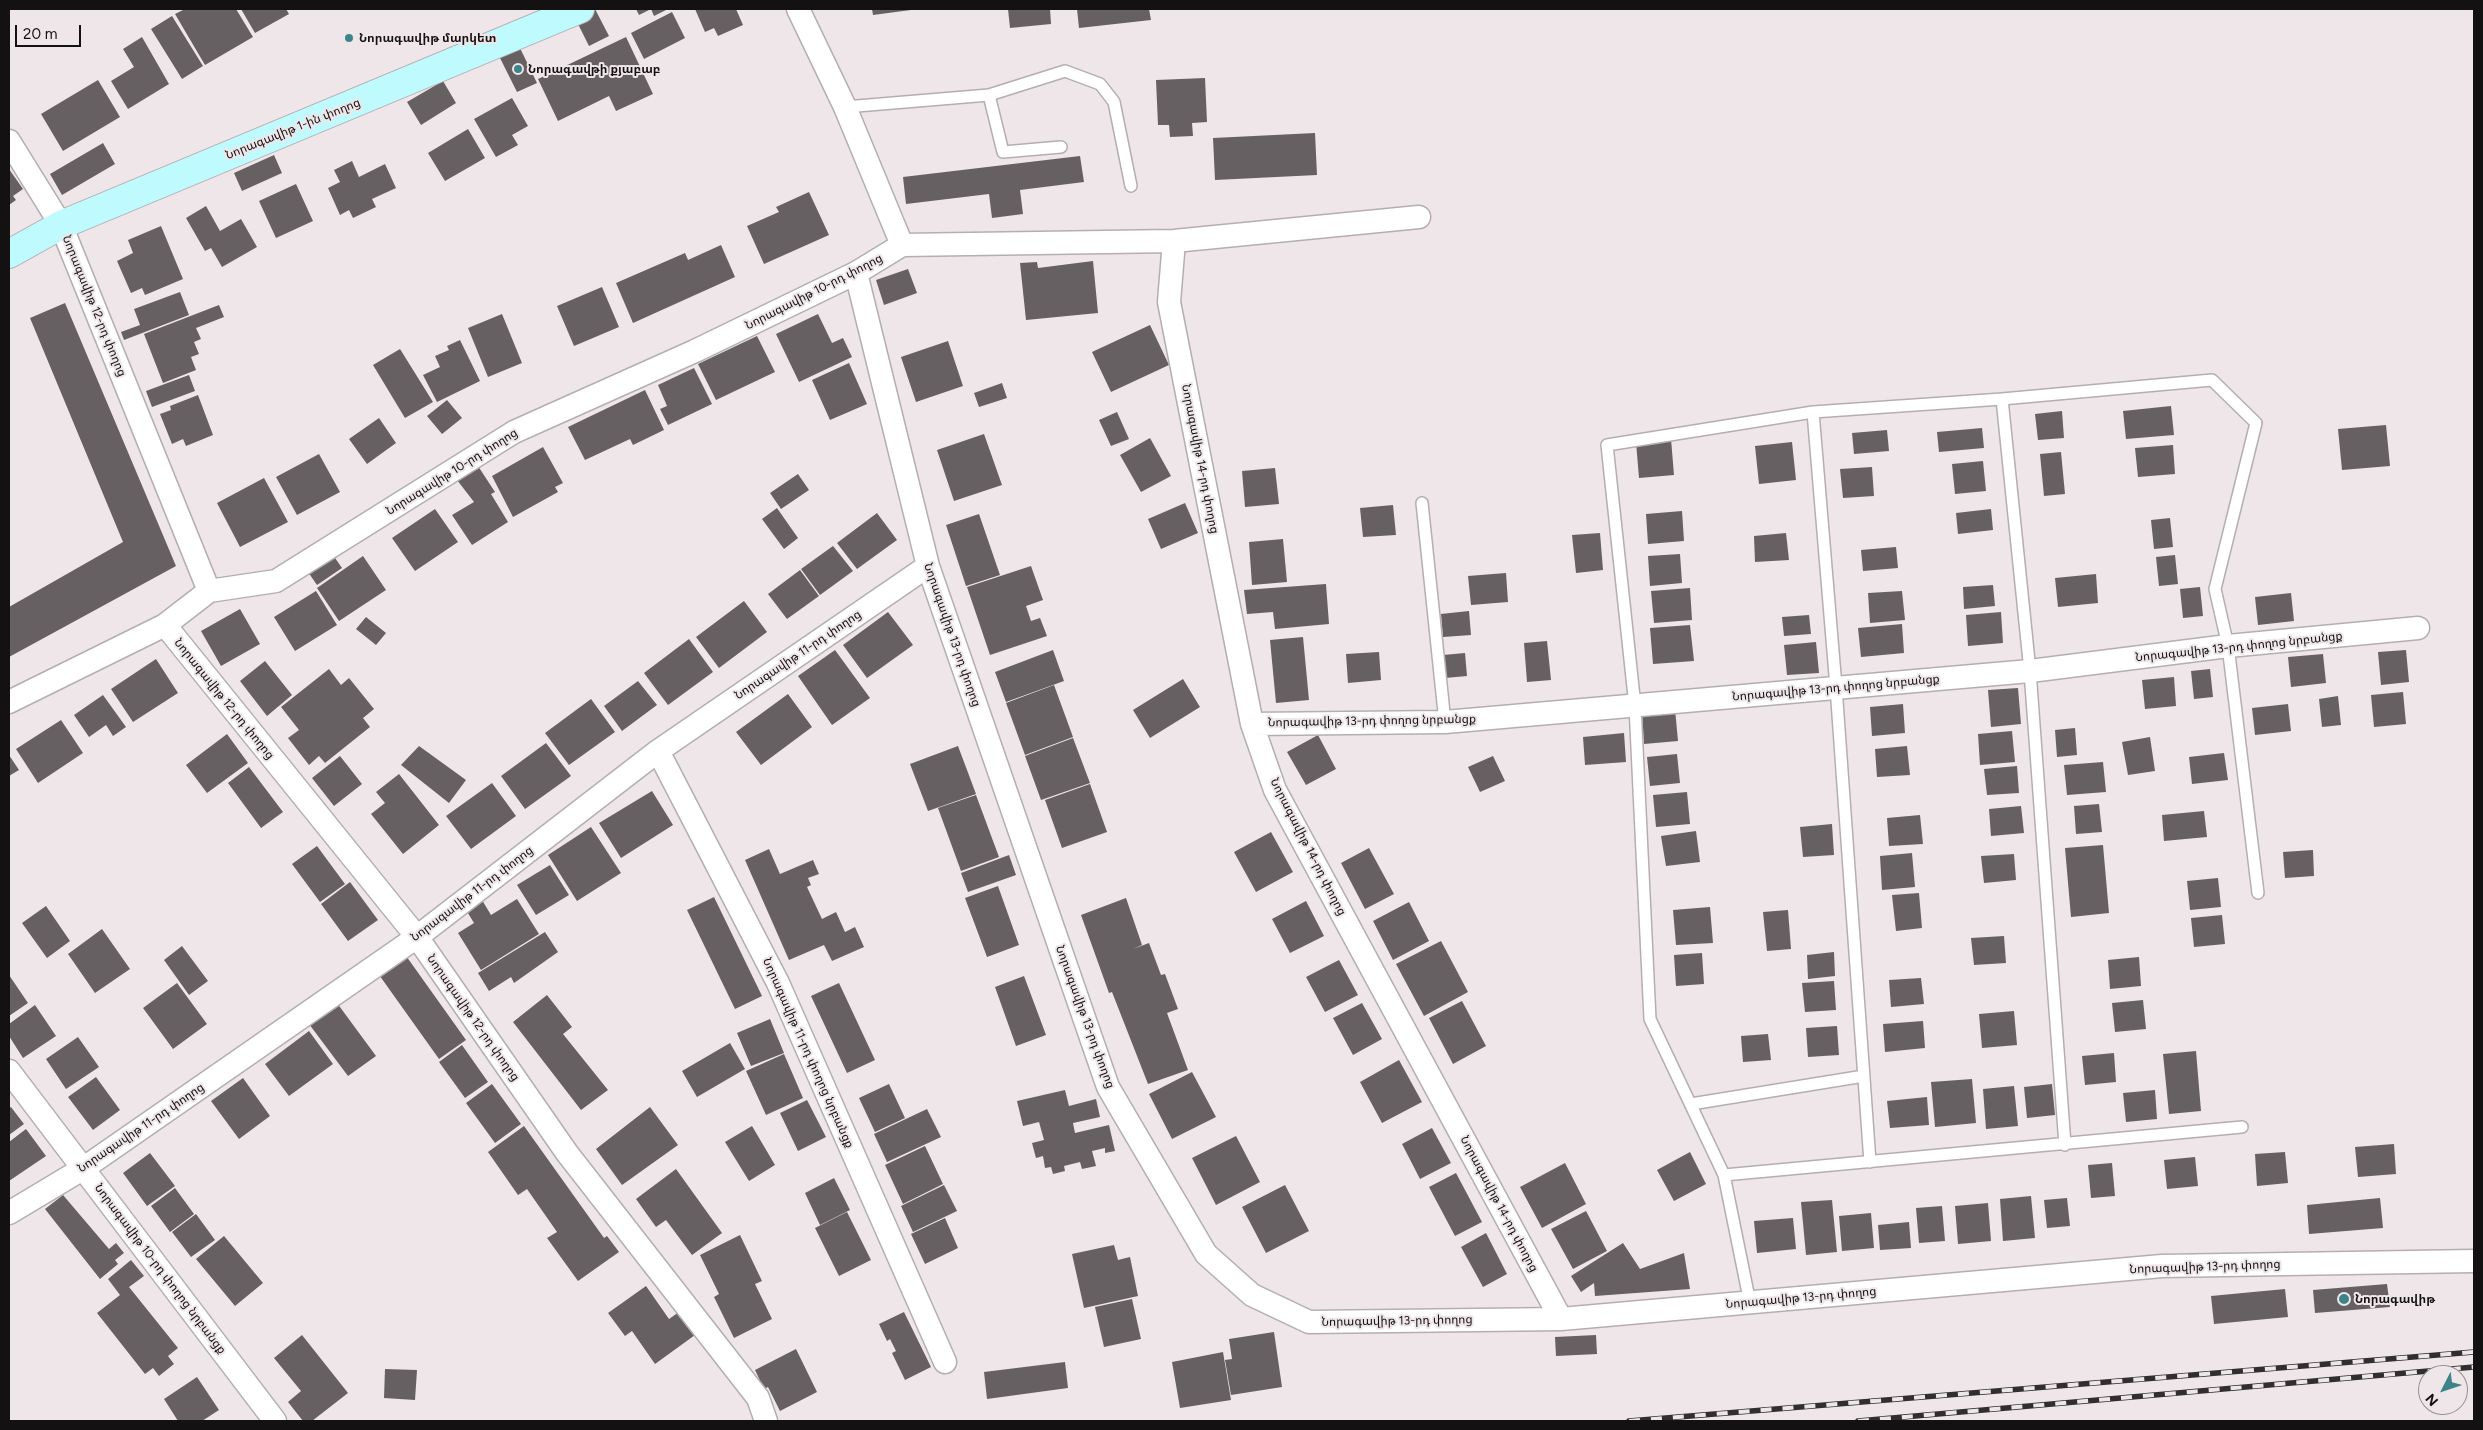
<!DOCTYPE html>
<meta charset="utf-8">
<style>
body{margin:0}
#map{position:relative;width:2483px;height:1430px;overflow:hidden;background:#eee6e8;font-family:Figtree,sans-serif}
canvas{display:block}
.frame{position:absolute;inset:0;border:10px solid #131111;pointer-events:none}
.north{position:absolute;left:2418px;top:1365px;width:50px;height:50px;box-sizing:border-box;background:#eee6e8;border:1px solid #969192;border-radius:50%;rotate:229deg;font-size:14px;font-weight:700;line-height:20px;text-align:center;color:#131111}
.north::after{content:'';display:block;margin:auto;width:18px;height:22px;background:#3c848a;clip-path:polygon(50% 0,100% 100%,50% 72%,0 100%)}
.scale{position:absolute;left:15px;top:25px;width:66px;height:22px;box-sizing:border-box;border:2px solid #131111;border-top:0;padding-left:6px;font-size:15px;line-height:18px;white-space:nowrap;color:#131111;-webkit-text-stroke:4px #eee6e8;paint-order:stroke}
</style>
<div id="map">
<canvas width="2483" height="1430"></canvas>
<div class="frame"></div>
<div class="north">N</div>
<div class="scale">20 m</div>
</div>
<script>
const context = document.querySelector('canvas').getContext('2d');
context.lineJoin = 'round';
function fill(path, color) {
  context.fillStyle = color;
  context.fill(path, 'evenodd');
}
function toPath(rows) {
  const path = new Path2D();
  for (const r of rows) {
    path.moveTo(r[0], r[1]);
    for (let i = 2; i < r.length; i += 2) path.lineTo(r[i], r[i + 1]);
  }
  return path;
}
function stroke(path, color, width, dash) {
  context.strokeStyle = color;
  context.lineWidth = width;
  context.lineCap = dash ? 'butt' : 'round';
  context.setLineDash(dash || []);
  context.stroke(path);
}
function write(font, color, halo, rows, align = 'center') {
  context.font = font + ' Figtree,"Noto Sans Armenian",sans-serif';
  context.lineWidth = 4;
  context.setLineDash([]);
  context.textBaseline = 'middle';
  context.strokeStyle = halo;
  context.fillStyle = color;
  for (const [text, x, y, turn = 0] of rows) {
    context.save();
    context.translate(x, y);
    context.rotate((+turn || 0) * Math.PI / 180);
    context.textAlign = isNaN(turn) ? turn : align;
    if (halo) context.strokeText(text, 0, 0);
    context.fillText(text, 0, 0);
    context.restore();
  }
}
const building = toPath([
 [185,9,236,9,253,37,205,65,175,14],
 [241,9,286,9,289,14,255,33],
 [593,9,595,9,609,36,589,46,575,18],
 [636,9,668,9,654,16,651,9,639,15],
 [695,9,736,9,743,25,718,36,714,28,705,32],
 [872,9,911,9,911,10,873,15],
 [1008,9,1050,9,1051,24,1010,28],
 [1077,9,1149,9,1151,20,1079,28],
 [672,12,685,38,644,59,631,33],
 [172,16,203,66,182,79,151,29],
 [142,37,169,84,128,109,111,81,134,67,123,49],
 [626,37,653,94,616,111,609,96,558,121,538,79],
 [519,46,537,83,517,92,499,56],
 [1205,78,1207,122,1192,123,1193,136,1170,137,1169,125,1158,125,1156,80],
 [98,80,120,117,63,151,41,114],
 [443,81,456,103,421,125,407,102],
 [512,98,528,126,512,135,518,145,496,157,474,119],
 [468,129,485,158,445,181,428,153],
 [1315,133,1317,175,1215,180,1213,138],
 [103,143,115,164,62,195,50,174],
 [274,155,282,173,242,191,234,173],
 [1080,156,1084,182,1020,190,1023,214,992,218,989,194,906,204,903,177],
 [352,161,359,177,385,164,396,188,372,199,376,207,353,218,349,210,340,215,328,188,340,182,334,170],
 [9,169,23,189,13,196,16,200,9,205],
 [296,184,313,221,276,238,259,201],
 [809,192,829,235,764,264,747,226,779,212,776,207],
 [206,206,220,231,241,219,257,247,222,267,211,248,205,251,186,218],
 [161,226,183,279,145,295,142,288,131,293,117,261,133,253,128,240],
 [721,245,735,277,633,323,616,283,685,253,692,269,688,260],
 [1093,261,1098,313,1026,320,1020,263,1037,262,1038,268],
 [908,269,917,293,884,305,876,280],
 [602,287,619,327,574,346,557,306],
 [180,292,189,315,124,340,121,332,140,325,134,309],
 [65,303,176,566,9,657,9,607,123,542,30,318],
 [219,305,224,317,196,328,201,339,194,342,199,354,191,357,196,370,163,383,144,334],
 [502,314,522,363,488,377,468,328],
 [818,314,832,343,843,338,852,357,799,382,776,334],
 [1150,325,1169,365,1111,392,1092,352],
 [757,336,775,372,716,400,698,364],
 [460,340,480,381,437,402,423,375,440,367,435,356,449,350,447,346],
 [948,341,963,386,916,402,901,357],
 [400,349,433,402,405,418,373,365],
 [849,363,867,404,830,420,812,380],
 [694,368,712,404,668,425,660,409,667,406,658,385],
 [189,375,195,391,152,407,146,391],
 [1002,383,1007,398,979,407,974,393],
 [645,390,664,430,633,445,630,439,585,460,568,427],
 [198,395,213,435,186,446,183,439,172,444,160,414,171,410,170,406],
 [447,400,462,418,442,434,427,416],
 [2171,406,2174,435,2126,439,2123,411],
 [2062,411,2064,438,2038,440,2035,414],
 [1117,412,1129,439,1111,446,1099,420],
 [379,418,396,443,367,464,349,439],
 [2386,425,2390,466,2342,470,2338,429],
 [1982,428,1984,448,1939,452,1937,432],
 [1887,430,1889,451,1854,454,1852,433],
 [984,434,1002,485,954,501,937,450],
 [1150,438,1171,476,1141,492,1120,455],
 [1671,439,1674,475,1639,478,1636,442],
 [1792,442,1796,480,1759,484,1755,446],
 [2173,445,2175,474,2138,477,2135,448],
 [543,447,563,483,555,487,558,492,513,517,492,476],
 [2061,452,2065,494,2044,496,2040,454],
 [319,454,340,492,297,515,276,477],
 [1983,461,1986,491,1955,494,1952,464],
 [478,466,495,492,491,494,508,522,472,545,452,515,474,502,457,480],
 [1872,467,1874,496,1843,498,1840,469],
 [1275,468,1279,504,1245,507,1242,471],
 [798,474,809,490,781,509,770,493],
 [264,478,288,522,240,547,217,503],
 [1185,503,1198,533,1161,549,1148,519],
 [1393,505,1396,535,1363,537,1360,508],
 [777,508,798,538,784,549,762,519],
 [435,509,458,542,415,571,392,538],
 [1991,509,1993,530,1958,534,1956,513],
 [1682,511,1684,541,1648,544,1646,514],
 [877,513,897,540,857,569,837,543],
 [979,514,1000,575,966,586,946,525],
 [2170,518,2173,547,2154,549,2151,520],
 [1600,533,1603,570,1576,573,1572,535],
 [1786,533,1789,560,1755,562,1754,536],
 [1283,539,1287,582,1252,585,1249,542],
 [833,546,853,571,820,595,801,569],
 [1896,547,1898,568,1863,571,1861,550],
 [1680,554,1682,583,1650,586,1648,556],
 [333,555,342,568,317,585,308,572],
 [2175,555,2178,584,2159,586,2156,557],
 [363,556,386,590,339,621,317,588],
 [1031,566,1043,600,1026,606,1031,621,1040,618,1047,636,990,655,967,587],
 [800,570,819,596,787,619,768,594],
 [1506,573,1508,602,1471,605,1468,576],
 [2096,574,2098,603,2058,607,2055,578],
 [1326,584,1329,624,1275,629,1273,612,1247,614,1244,590],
 [1993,585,1995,606,1964,609,1963,587],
 [2200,587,2203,616,2183,618,2180,589],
 [1690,588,1692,620,1654,623,1651,591],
 [316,591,337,625,295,651,274,617],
 [1902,591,1905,620,1870,623,1868,593],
 [2291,593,2294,621,2258,625,2255,597],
 [744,601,767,632,719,668,696,637],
 [240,609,260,644,221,666,201,631],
 [1469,611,1471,635,1443,637,1441,614],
 [888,612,913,645,867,678,843,645],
 [2001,612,2003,643,1968,646,1966,615],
 [1809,615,1811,634,1784,636,1782,617],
 [366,617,386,633,376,645,356,629],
 [1902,624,1904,653,1861,657,1858,628],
 [1690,625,1694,661,1653,664,1650,628],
 [1303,637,1309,700,1276,703,1270,640],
 [689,639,713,672,668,705,644,673],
 [1547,641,1551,680,1527,682,1524,643],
 [1816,642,1819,673,1787,675,1784,645],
 [835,650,870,698,832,725,798,676],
 [1053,650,1064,681,1006,702,995,672],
 [2406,650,2409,682,2381,685,2378,652],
 [1379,652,1381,680,1348,683,1346,654],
 [1465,653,1467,676,1445,678,1443,655],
 [2323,654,2326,683,2291,687,2288,657],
 [156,659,178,693,133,722,111,689],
 [265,661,292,695,267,716,240,681],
 [329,669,341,685,349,678,374,709,363,718,370,727,325,763,319,756,309,765,288,738,299,730,281,707],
 [2210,669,2213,697,2194,699,2191,671],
 [2174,677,2176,706,2145,709,2142,680],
 [1183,679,1200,707,1150,738,1133,710],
 [638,681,657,705,622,731,604,706],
 [1054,685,1073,737,1025,755,1006,703],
 [2018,688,2021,724,1991,727,1988,690],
 [2403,692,2406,724,2374,727,2371,695],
 [788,694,812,727,761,765,736,732],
 [103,695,126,727,113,736,106,725,89,737,74,715],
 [2338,696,2341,725,2322,727,2319,699],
 [591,699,615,732,569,765,545,733],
 [1903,704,1905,733,1872,736,1870,707],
 [2288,704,2291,731,2255,735,2252,708],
 [1675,709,1678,741,1644,744,1642,711],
 [61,720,83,753,38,783,16,749],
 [2075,728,2077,755,2057,757,2055,730],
 [2012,731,2015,762,1980,765,1978,734],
 [1624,733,1626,762,1585,765,1583,737],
 [227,734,248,763,207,793,186,765],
 [1318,735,1336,769,1306,785,1287,752],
 [2150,737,2155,771,2128,775,2122,742],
 [1073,738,1090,783,1041,800,1025,756],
 [546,743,571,776,525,809,501,776],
 [419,746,466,780,449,803,401,765],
 [958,746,976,794,928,811,910,764],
 [1907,746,1910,775,1877,777,1875,749],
 [2224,753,2228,780,2192,784,2189,757],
 [1677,754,1680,783,1650,786,1647,757],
 [9,755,19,770,9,776],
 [340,756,362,784,334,806,312,778],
 [1493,756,1505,781,1480,792,1468,767],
 [2103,762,2106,792,2067,795,2064,765],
 [2017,766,2019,793,1987,795,1984,769],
 [249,767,283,812,261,828,228,783],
 [399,774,439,825,403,854,371,814,385,803,376,792],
 [492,783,516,816,471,849,446,816],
 [1090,784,1107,832,1062,848,1045,800],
 [652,791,673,825,621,858,599,823],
 [1687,792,1690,824,1656,827,1653,795],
 [976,795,999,857,961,871,938,808],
 [2099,804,2102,832,2076,834,2074,806],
 [2021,806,2024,833,1991,836,1989,809],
 [2204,811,2207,837,2164,841,2162,815],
 [1920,815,1923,844,1889,846,1887,818],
 [1832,824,1834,855,1803,857,1800,827],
 [591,827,621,873,577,901,548,855],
 [1696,831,1700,862,1666,866,1661,836],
 [1271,832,1293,872,1256,892,1234,852],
 [2103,845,2109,913,2071,917,2065,848],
 [317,846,345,884,320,902,292,864],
 [1369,848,1394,894,1365,909,1341,863],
 [769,849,780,874,813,860,819,874,808,878,811,885,807,887,822,919,836,912,845,932,855,927,864,947,832,961,824,945,789,960,745,860],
 [2313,850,2314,876,2285,878,2283,852],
 [1912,853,1915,887,1882,890,1880,856],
 [2014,854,2016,880,1984,883,1981,856],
 [1009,855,1016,875,968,892,961,873],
 [550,865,569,895,536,915,517,885],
 [2218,878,2221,907,2190,910,2187,881],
 [350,882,378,920,348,941,321,904],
 [998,886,1019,945,987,957,965,898],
 [1919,893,1922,928,1896,931,1892,895],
 [714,897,762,996,735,1009,687,910],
 [1126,898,1142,945,1133,949,1149,943,1161,975,1165,974,1178,1009,1167,1013,1188,1070,1148,1084,1112,992,1109,993,1081,915],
 [517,899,539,934,481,970,458,933,474,923,466,910,482,900,491,915],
 [1306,901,1324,936,1290,953,1272,919],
 [1409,902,1429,941,1393,960,1373,921],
 [46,906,70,941,47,958,22,923],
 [1710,907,1713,943,1676,945,1673,910],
 [1788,910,1791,949,1767,951,1763,912],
 [2222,915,2225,944,2194,947,2191,918],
 [102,929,130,969,95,993,68,954],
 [545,932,558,952,514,983,511,977,489,991,478,973],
 [2004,936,2006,963,1974,965,1971,938],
 [1441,941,1468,992,1424,1016,1396,964],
 [182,946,208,981,189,995,164,960],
 [1834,952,1835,976,1808,979,1807,955],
 [404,953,466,1040,439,1059,377,972],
 [1702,953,1704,984,1676,986,1674,955],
 [2139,957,2141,986,2110,989,2108,960],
 [1339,960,1358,995,1325,1012,1306,977],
 [9,975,28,1003,9,1016],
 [1024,976,1046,1035,1016,1046,995,987],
 [1921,978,1924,1004,1891,1007,1889,980],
 [1834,981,1836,1010,1805,1012,1802,983],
 [177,983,207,1024,173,1049,143,1008],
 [839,983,875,1060,847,1073,811,996],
 [547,995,572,1027,563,1034,608,1090,581,1110,513,1022],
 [2143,1000,2146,1029,2115,1032,2112,1003],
 [1462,1001,1486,1046,1453,1064,1429,1018],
 [337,1003,376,1056,348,1076,309,1024],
 [1362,1003,1382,1039,1353,1055,1333,1018],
 [35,1005,56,1036,23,1058,9,1036,9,1024],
 [2014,1011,2017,1045,1982,1048,1979,1014],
 [770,1019,784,1053,751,1066,737,1033],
 [1923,1021,1925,1048,1885,1052,1883,1024],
 [1837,1026,1839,1055,1808,1057,1806,1028],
 [309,1031,333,1064,289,1096,265,1064],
 [1768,1034,1771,1060,1743,1062,1741,1036],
 [78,1037,99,1067,66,1089,46,1059],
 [730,1043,745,1069,697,1097,682,1071],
 [462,1045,488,1082,465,1098,439,1062],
 [2196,1051,2201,1111,2169,1114,2163,1054],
 [2114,1053,2116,1082,2085,1085,2082,1056],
 [784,1054,803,1098,766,1115,746,1071],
 [1399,1060,1422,1102,1382,1123,1360,1082],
 [1192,1072,1216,1117,1172,1139,1149,1094],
 [96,1077,120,1110,93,1130,68,1097],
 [243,1078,270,1116,239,1139,211,1101],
 [1972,1079,1976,1123,1935,1127,1931,1082],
 [492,1084,521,1124,495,1143,466,1103],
 [889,1084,905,1118,875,1132,859,1098],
 [2052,1084,2055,1115,2027,1118,2024,1087],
 [2014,1086,2018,1126,1986,1129,1983,1089],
 [1065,1090,1069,1106,1096,1099,1100,1117,1073,1123,1075,1133,1109,1125,1115,1151,1105,1153,1105,1148,1092,1151,1096,1166,1082,1169,1080,1162,1064,1166,1065,1171,1053,1174,1051,1167,1045,1168,1043,1156,1036,1158,1032,1143,1044,1140,1039,1122,1023,1126,1017,1101],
 [2155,1090,2157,1119,2126,1122,2123,1093],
 [1927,1097,1929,1125,1890,1128,1887,1101],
 [807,1100,826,1137,798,1151,780,1113],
 [11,1107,24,1124,9,1135,9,1108],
 [650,1107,678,1145,622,1185,596,1149],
 [927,1109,941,1137,887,1162,874,1134],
 [524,1126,604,1238,607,1236,619,1252,578,1281,547,1238,557,1232,527,1189,518,1195,488,1152],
 [752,1126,775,1165,749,1181,725,1142],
 [1432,1128,1451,1163,1420,1179,1402,1144],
 [26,1129,46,1156,9,1181,9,1142],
 [1236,1136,1260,1182,1216,1205,1192,1158],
 [2394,1144,2396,1174,2358,1177,2355,1147],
 [925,1146,943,1184,903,1204,885,1165],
 [1690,1152,1706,1184,1674,1201,1657,1170],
 [2285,1152,2288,1183,2257,1186,2255,1154],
 [150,1153,175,1186,147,1206,123,1173],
 [2195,1157,2198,1186,2167,1189,2164,1160],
 [1565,1163,1586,1204,1542,1228,1520,1187],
 [2112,1163,2115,1196,2091,1198,2088,1165],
 [676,1169,722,1233,692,1255,666,1220,656,1227,636,1199],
 [1456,1173,1482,1222,1455,1236,1429,1187],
 [834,1178,850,1210,820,1225,805,1193],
 [944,1185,957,1211,913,1232,901,1206],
 [1285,1185,1309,1231,1266,1253,1242,1207],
 [175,1188,194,1214,170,1232,151,1206],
 [63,1195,109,1249,116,1243,124,1253,115,1260,118,1264,100,1279,45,1209],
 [2031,1196,2035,1238,2003,1241,2000,1199],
 [2067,1198,2070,1226,2047,1228,2044,1200],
 [2380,1198,2383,1228,2309,1234,2307,1205],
 [1832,1200,1837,1252,1806,1255,1801,1202],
 [1988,1203,1991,1241,1958,1244,1955,1206],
 [1942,1206,1945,1241,1919,1243,1916,1208],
 [1586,1211,1607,1251,1573,1269,1551,1229],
 [847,1212,871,1260,839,1276,815,1228],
 [1871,1213,1874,1248,1842,1251,1839,1216],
 [196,1214,215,1240,191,1257,172,1232],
 [945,1218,958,1248,925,1264,911,1234],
 [1793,1218,1796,1249,1757,1253,1754,1221],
 [1909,1222,1911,1248,1880,1250,1878,1225],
 [1486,1233,1507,1274,1483,1287,1461,1247],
 [740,1235,762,1281,755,1284,772,1319,734,1338,714,1297,719,1294,700,1255],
 [224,1236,263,1283,235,1306,196,1259],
 [1623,1243,1640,1269,1684,1253,1690,1289,1595,1296,1594,1283,1581,1292,1571,1276],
 [1114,1245,1118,1260,1130,1257,1138,1296,1084,1308,1072,1254],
 [131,1260,144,1276,129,1287,178,1348,168,1356,174,1364,159,1376,153,1368,145,1374,97,1313,120,1295,108,1279],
 [2387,1284,2390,1307,2315,1313,2313,1290],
 [646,1286,669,1319,679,1312,695,1335,655,1364,632,1331,625,1336,608,1313],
 [2285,1289,2288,1317,2214,1324,2211,1296],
 [1132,1299,1141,1339,1104,1347,1095,1307],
 [904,1312,931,1367,905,1380,892,1353,896,1351,890,1339,887,1341,879,1324],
 [1274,1332,1282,1387,1231,1395,1225,1360,1232,1359,1229,1339],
 [302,1335,348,1393,312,1421,303,1421,288,1402,301,1391,274,1358],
 [1596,1335,1597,1354,1556,1356,1555,1337],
 [796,1349,817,1392,780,1411,768,1387,764,1389,755,1370],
 [1223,1352,1231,1400,1180,1408,1172,1362],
 [1065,1362,1068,1388,987,1399,984,1372],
 [385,1369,417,1370,415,1400,384,1398],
 [197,1377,219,1410,202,1421,178,1421,164,1399]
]);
const service = toPath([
 [989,95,1003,152,1061,147],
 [845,107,989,95,1065,71,1100,84,1114,102,1131,186],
 [2002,399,2030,671,2065,1145],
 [1813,412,1836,687,1870,1162],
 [1422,503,1445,722],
 [1691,1104,1864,1076],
 [1724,1175,2242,1127],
 [1750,1303,1724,1175,1650,1019,1635,706,1607,445,1813,412,2002,399,2212,380,2256,423,2215,589,2228,646,2258,893]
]);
const minor = toPath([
 [798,9,845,107,902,245],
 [9,141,61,225,209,591],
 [1174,241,1169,302,1252,724,1275,790,1561,1319],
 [856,273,928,566,1108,1087,1206,1254,1252,1295,1309,1322,1561,1319,2162,1266,2474,1261],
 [165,625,417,937,567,1153,758,1398,766,1421],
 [9,702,165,625,209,591,276,581,514,432,695,351,856,273,902,245,1174,241,1419,217],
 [1252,724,1445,722,2030,671,2228,646,2418,628],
 [658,751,778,983,945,1362],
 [9,1071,275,1421],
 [9,1213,84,1168,417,937,658,751,928,566]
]);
const secondary = toPath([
 [9,254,61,225,580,9]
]);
const rail = toPath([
 [1629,1421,2474,1352],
 [1858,1421,2474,1367]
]);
const markers = [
 [349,38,5,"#3c848a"],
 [518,69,5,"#3c848a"],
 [2344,1299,6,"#3c848a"]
];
const poiNames = [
 ["Նորագավիթ մարկետ",359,38],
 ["Նորագավթի քյաբաբ",528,69],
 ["Նորագավիթ",2355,1299]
];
const streetNames = [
 ["Նորագավիթ 1-ին փողոց",293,129,-22],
 ["Նորագավիթ 10-րդ փողոց",814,292,-27],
 ["Նորագավիթ 12-րդ փողոց",94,306,68],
 ["Նորագավիթ 14-րդ փողոց",1200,459,79],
 ["Նորագավիթ 10-րդ փողոց",452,472,-32],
 ["Նորագավիթ 13-րդ փողոց",952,635,71],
 ["Նորագավիթ 13-րդ փողոց նրբանցք",2239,647,-6],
 ["Նորագավիթ 11-րդ փողոց",798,655,-34],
 ["Նորագավիթ 13-րդ փողոց նրբանցք",1836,688,-5],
 ["Նորագավիթ 12-րդ փողոց",224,699,51],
 ["Նորագավիթ 13-րդ փողոց նրբանցք",1372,721,-1],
 ["Նորագավիթ 14-րդ փողոց",1308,847,63],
 ["Նորագավիթ 11-րդ փողոց",472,894,-37],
 ["Նորագավիթ 13-րդ փողոց",1085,1017,70],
 ["Նորագավիթ 12-րդ փողոց",473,1018,55],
 ["Նորագավիթ 11-րդ փողոց նրբանցք",808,1053,66],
 ["Նորագավիթ 11-րդ փողոց",141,1128,-34],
 ["Նորագավիթ 14-րդ փողոց",1499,1204,62],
 ["Նորագավիթ 13-րդ փողոց",2205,1267,-2],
 ["Նորագավիթ 10-րդ փողոց նրբանցք",160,1269,53],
 ["Նորագավիթ 13-րդ փողոց",1801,1298,-5],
 ["Նորագավիթ 13-րդ փողոց",1397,1321,-1]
];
fill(building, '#676062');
stroke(service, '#b5aeb0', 14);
stroke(minor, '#b5aeb0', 25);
stroke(secondary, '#b5aeb0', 30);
stroke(service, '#fff', 11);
stroke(minor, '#fff', 22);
stroke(secondary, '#befafe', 28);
stroke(rail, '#312e2e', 5.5);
stroke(rail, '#eee6e8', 4, [11]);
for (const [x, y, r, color] of markers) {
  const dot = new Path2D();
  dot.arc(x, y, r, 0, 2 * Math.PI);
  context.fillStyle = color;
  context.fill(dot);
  stroke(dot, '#eee6e8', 2);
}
write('bold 12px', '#131111', '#eee6e8', poiNames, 'left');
write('12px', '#131111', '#eee6e8', streetNames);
</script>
